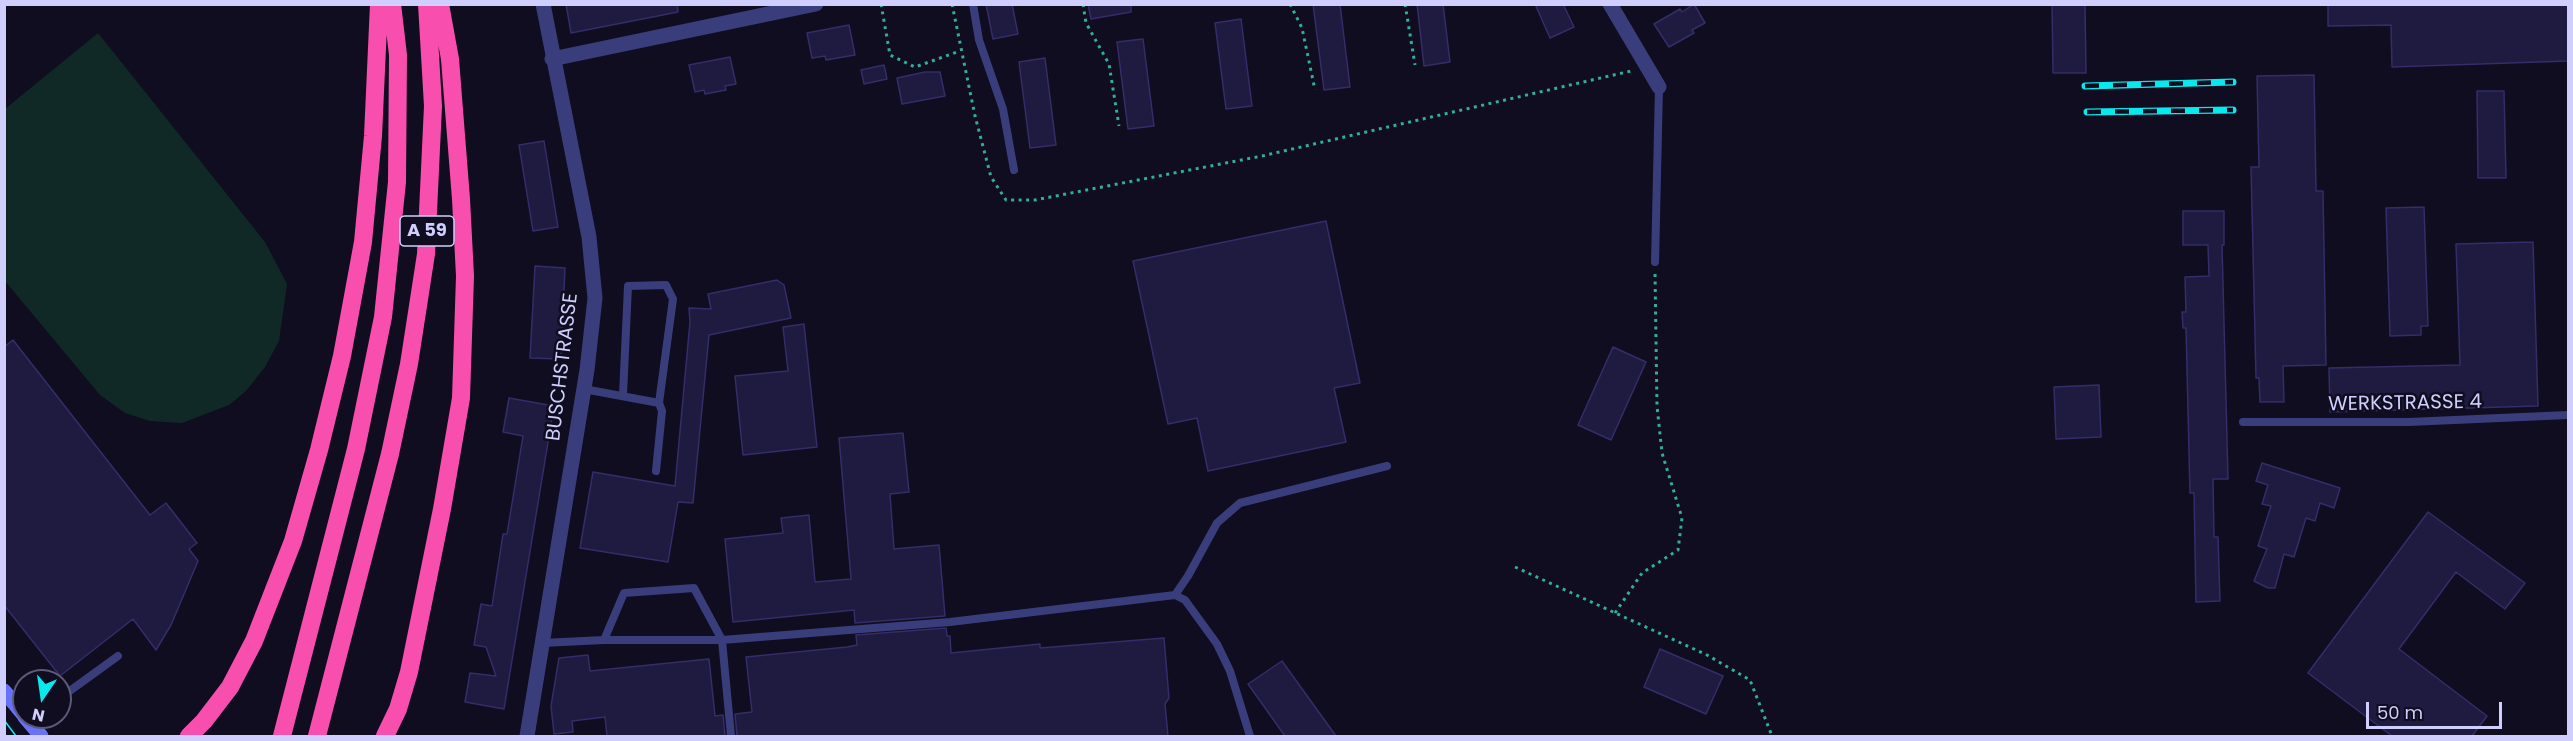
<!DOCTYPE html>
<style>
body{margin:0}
#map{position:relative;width:2573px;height:741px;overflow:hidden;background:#0f0d1f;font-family:Poppins,sans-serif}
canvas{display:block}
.frame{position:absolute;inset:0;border:6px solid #cfcefd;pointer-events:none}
.north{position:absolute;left:12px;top:669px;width:60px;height:60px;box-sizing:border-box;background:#0f0d1f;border:2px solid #5c5a78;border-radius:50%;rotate:193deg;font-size:16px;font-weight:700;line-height:24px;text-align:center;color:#cfcefd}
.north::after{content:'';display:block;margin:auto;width:21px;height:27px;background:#09e9ed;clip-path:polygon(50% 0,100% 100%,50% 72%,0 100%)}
.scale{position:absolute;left:2366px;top:702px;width:136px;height:27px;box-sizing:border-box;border:3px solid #cfcefd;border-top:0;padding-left:8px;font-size:18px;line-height:21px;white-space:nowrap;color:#cfcefd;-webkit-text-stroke:4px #0f0d1f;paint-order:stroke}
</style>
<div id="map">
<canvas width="2573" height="741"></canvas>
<div class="frame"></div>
<div class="north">N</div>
<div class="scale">50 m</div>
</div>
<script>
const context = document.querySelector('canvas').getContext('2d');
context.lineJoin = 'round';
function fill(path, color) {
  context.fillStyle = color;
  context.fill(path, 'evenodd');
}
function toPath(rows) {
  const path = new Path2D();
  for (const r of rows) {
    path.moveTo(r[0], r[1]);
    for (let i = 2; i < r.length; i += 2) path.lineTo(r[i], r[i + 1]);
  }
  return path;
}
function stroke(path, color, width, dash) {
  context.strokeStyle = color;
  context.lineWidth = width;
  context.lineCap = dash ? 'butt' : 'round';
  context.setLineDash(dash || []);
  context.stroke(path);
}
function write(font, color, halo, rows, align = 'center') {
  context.font = font + ' Poppins,sans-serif';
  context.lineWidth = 5;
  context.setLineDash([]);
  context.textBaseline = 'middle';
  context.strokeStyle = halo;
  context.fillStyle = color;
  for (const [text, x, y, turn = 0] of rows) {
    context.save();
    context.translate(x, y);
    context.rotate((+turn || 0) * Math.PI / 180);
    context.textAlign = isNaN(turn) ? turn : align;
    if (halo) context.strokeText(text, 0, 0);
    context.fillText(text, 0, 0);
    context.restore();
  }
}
const green = toPath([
 [98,33,265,242,287,284,279,341,265,367,246,391,229,405,182,423,150,421,125,413,100,395,5,281,5,109]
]);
const building = toPath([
 [566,4,677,4,678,12,571,33,566,4],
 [986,4,1012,4,1018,34,993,39,986,4],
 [1088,4,1131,4,1131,12,1091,19,1088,4],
 [1313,4,1340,4,1350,87,1324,90,1313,4],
 [1417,4,1443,4,1450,62,1424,66,1417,4],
 [1535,4,1563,4,1574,27,1550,38,1535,4],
 [1694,4,1705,23,1692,30,1694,33,1669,47,1654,24,1680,9,1682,12,1694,4],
 [2052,4,2085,4,2086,73,2053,73,2052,4],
 [2328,4,2568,4,2568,61,2392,67,2391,25,2328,26,2328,4],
 [1241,19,1252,106,1226,109,1215,23,1241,19],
 [849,25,855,55,826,60,825,56,812,58,807,33,849,25],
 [1143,39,1154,126,1128,129,1117,42,1143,39],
 [730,57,736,84,725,86,726,90,705,94,704,90,695,92,689,65,730,57],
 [1045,58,1056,145,1030,148,1019,62,1045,58],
 [884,65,887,79,864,84,861,70,884,65],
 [925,72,940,72,945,96,902,104,897,78,925,72],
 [2314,75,2316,191,2323,191,2326,365,2283,366,2284,402,2260,402,2259,378,2256,378,2251,167,2259,167,2257,76,2314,75],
 [2477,91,2504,91,2506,178,2478,178,2477,91],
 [544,141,558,227,533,231,519,145,544,141],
 [2424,207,2428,326,2421,326,2421,335,2390,336,2386,208,2424,207],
 [2183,211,2224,211,2224,245,2222,245,2228,479,2213,479,2214,537,2218,537,2220,601,2196,602,2194,493,2190,493,2186,328,2183,328,2182,312,2186,312,2185,277,2209,276,2208,245,2183,245,2183,211],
 [1326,221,1360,383,1334,388,1346,442,1208,471,1197,418,1168,424,1133,261,1326,221],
 [2533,242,2538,406,2330,412,2329,368,2460,365,2456,244,2533,242],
 [535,266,565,268,561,359,530,358,535,266],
 [777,280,784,285,791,318,709,335,693,503,678,502,668,562,580,548,593,472,675,486,690,322,689,308,711,309,708,294,777,280],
 [804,324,817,447,743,455,735,376,788,371,783,327,804,324],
 [13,340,150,515,166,503,197,543,189,549,198,561,171,625,156,650,133,619,60,676,4,605,4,347,13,340],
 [1613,347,1646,362,1611,440,1578,425,1613,347],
 [2099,385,2101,437,2056,439,2054,387,2099,385],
 [509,398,554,406,504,709,465,702,470,673,496,676,486,647,474,645,481,604,492,606,503,534,507,534,523,436,503,432,509,398],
 [903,433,909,492,890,494,894,549,939,545,945,616,855,623,854,610,733,622,725,539,783,533,781,518,809,515,815,582,851,579,839,438,903,433],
 [2262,463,2340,488,2334,508,2320,503,2315,521,2306,518,2294,557,2284,554,2275,588,2268,588,2254,581,2267,549,2258,546,2271,506,2262,504,2268,485,2256,481,2262,463],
 [2428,512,2525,583,2505,609,2456,572,2399,649,2487,716,2472,736,2392,736,2308,673,2428,512],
 [946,628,947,636,950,636,951,653,1040,644,1040,648,1164,638,1169,698,1165,704,1168,736,737,736,735,714,752,712,746,657,847,647,857,645,856,635,946,628],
 [1660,649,1723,676,1706,714,1644,687,1660,649],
 [588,655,590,671,709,659,715,716,723,715,725,736,607,736,605,717,572,721,573,732,554,734,551,706,559,658,588,655],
 [1282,661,1336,736,1285,736,1248,684,1282,661]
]);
const path = toPath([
 [881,4,890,55,915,67,960,51],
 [952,4,975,116,991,177,1006,200,1035,200,1262,156,1631,71],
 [1083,4,1086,23,1109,64,1119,126],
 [1290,4,1302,28,1315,90],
 [1405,4,1415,65],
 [1515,567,1707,655,1750,680,1772,736],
 [1615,613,1642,573,1678,550,1682,518,1662,453,1657,406,1655,273]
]);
const service = toPath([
 [973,4,979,40,1003,109,1014,170],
 [1655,262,1659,87],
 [584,389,659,403,662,411,656,471],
 [623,395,628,286,666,285,673,299,659,403],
 [2243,422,2409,422,2568,415],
 [1175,595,1188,576,1217,523,1240,503,1387,466],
 [604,640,722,640,731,736],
 [542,643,604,640,624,593,694,588,722,640,950,622,1175,595,1185,600,1217,644,1230,671,1250,736],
 [60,698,118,656]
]);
const minor = toPath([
 [1610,4,1659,87],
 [552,59,816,4]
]);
const tertiary = toPath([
 [527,736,587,370,595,298,589,237,543,4]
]);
const secondary = toPath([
 [4,691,24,715],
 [25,717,41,736]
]);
const motorway = toPath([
 [189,736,204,721,230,687,254,641,293,541,319,450,342,356,363,242,373,136,379,4],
 [282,736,356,449,383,317,397,182,398,55,392,4],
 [317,736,390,454,409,364,426,254,433,106,427,4],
 [385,736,398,709,409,672,442,509,461,398,465,276,461,199,450,59,440,4]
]);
const tram = toPath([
 [4,720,16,736]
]);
const rail = toPath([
 [2085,86,2233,82],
 [2087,112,2233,110]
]);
const shields = [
 [427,231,54]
];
const shieldNames = [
 ["A 59",427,231]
];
const streetNames = [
 ["BUSCHSTRASSE",563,367,-83],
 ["WERKSTRASSE 4",2405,404,-1]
];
fill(green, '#112926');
fill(building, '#1f1a3f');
stroke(building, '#342d6a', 1.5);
stroke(path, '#32ac9b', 3, [3, 4.5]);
stroke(service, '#3a3d7c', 8);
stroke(minor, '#3a3d7c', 15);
stroke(tertiary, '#3a3d7c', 15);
stroke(secondary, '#6871f9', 15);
stroke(motorway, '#f84ead', 18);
stroke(tram, '#09e9ed', 1.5);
stroke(rail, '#09e9ed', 7);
stroke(rail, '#0f0d1f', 4.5, [14]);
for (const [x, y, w] of shields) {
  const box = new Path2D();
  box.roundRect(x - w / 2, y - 15, w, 30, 4.5);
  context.fillStyle = '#0f0d1f';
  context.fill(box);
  stroke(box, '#cfcefd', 1.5);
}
write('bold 18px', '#cfcefd', null, shieldNames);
write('20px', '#cfcefd', '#0f0d1f', streetNames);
</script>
